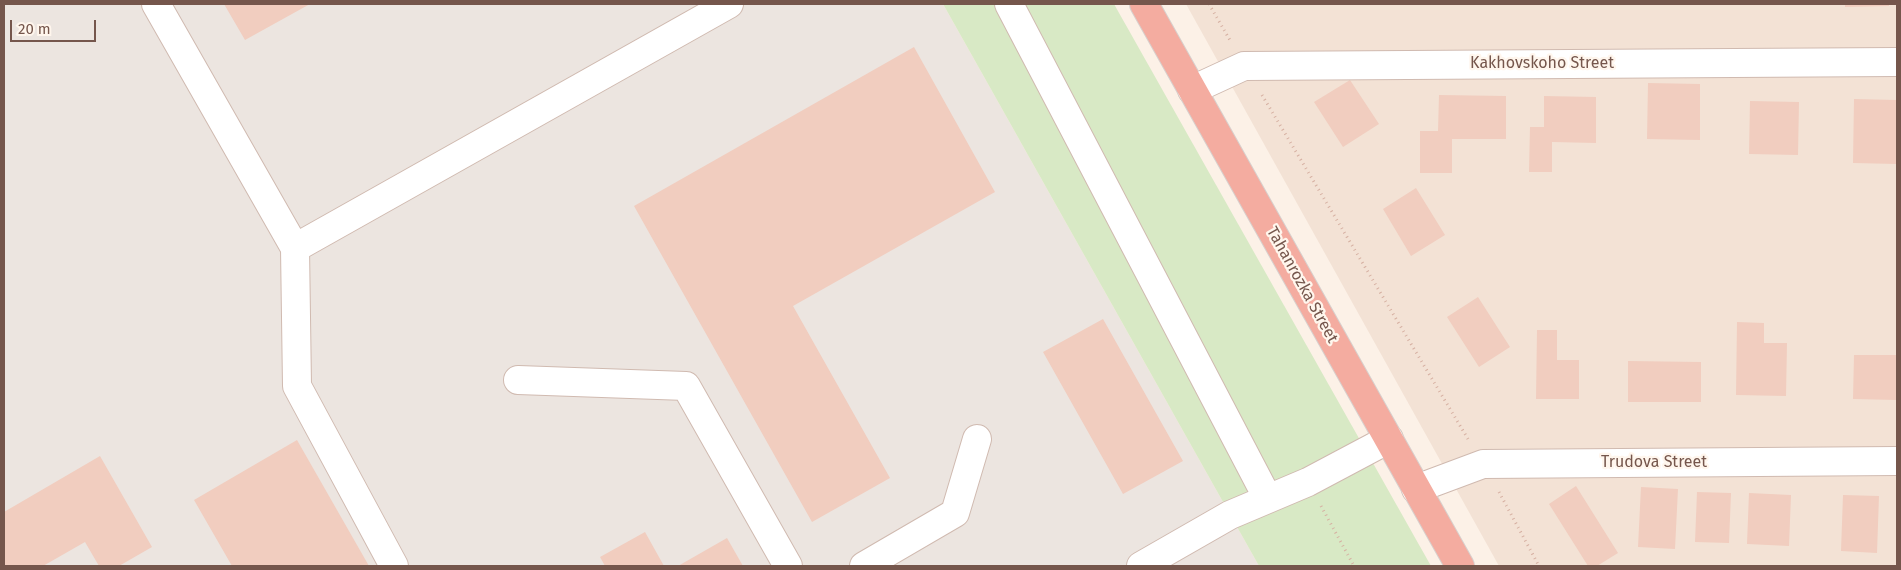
<!DOCTYPE html>
<style>
body{margin:0}
#map{position:relative;width:1901px;height:570px;overflow:hidden;background:#fcf1e7;font-family:"Fira Sans",sans-serif}
canvas{display:block}
.frame{position:absolute;inset:0;border:5px solid #75564c;pointer-events:none}
.scale{position:absolute;left:10px;top:20px;width:86px;height:22px;box-sizing:border-box;border:2px solid #75564c;border-top:0;padding-left:6px;font-size:15px;line-height:18px;white-space:nowrap;color:#75564c;-webkit-text-stroke:4px #fff6ed;paint-order:stroke}
</style>
<div id="map">
<canvas width="1901" height="570"></canvas>
<div class="frame"></div>
<div class="scale">20 m</div>
</div>
<script>
const context = document.querySelector('canvas').getContext('2d');
context.lineJoin = 'round';
function fill(path, color) {
  context.fillStyle = color;
  context.fill(path, 'evenodd');
}
function toPath(rows) {
  const path = new Path2D();
  for (const r of rows) {
    path.moveTo(r[0], r[1]);
    for (let i = 2; i < r.length; i += 2) path.lineTo(r[i], r[i + 1]);
  }
  return path;
}
function stroke(path, color, width, dash) {
  context.strokeStyle = color;
  context.lineWidth = width;
  context.lineCap = dash ? 'butt' : 'round';
  context.setLineDash(dash || []);
  context.stroke(path);
}
function write(font, color, halo, rows, align = 'center') {
  context.font = font + ' "Fira Sans",sans-serif';
  context.lineWidth = 4.5;
  context.setLineDash([]);
  context.textBaseline = 'middle';
  context.strokeStyle = halo;
  context.fillStyle = color;
  for (const [text, x, y, turn = 0] of rows) {
    context.save();
    context.translate(x, y);
    context.rotate((+turn || 0) * Math.PI / 180);
    context.textAlign = isNaN(turn) ? turn : align;
    if (halo) context.strokeText(text, 0, 0);
    context.fillText(text, 0, 0);
    context.restore();
  }
}
const residential = toPath([
 [1186,4,1897,4,1897,566,1499,566]
]);
const industrial = toPath([
 [4,4,943,4,1259,566,4,566]
]);
const green = toPath([
 [943,4,1114,4,1431,566,1259,566]
]);
const building = toPath([
 [224,4,310,4,245,40],
 [1845,4,1889,4,1889,6,1845,7],
 [914,47,995,192,793,306,890,478,812,522,634,206],
 [1350,80,1379,124,1343,147,1314,102],
 [1648,83,1700,84,1700,140,1647,139],
 [1439,95,1506,96,1506,139,1452,139,1452,173,1420,173,1420,131,1438,131],
 [1544,96,1596,97,1596,143,1552,142,1552,172,1529,172,1530,127,1544,127],
 [1854,99,1897,100,1897,164,1853,163],
 [1750,101,1799,102,1798,155,1749,154],
 [1416,188,1445,235,1411,256,1383,209],
 [1478,297,1510,347,1479,367,1447,317],
 [1103,319,1183,461,1123,494,1043,352],
 [1737,322,1764,323,1764,343,1787,343,1786,396,1736,395],
 [1537,330,1557,330,1557,360,1579,360,1579,399,1536,399],
 [1854,355,1897,355,1897,400,1853,399],
 [1628,361,1701,362,1701,402,1628,402],
 [297,440,369,566,232,566,194,500],
 [100,456,152,547,119,566,99,566,85,542,43,566,4,566,4,512],
 [1576,486,1618,553,1597,566,1588,566,1549,504],
 [1641,487,1678,489,1675,549,1638,547],
 [1697,492,1731,493,1729,543,1695,542],
 [1749,493,1791,495,1789,546,1747,544],
 [1843,495,1879,496,1877,553,1841,551],
 [645,532,664,566,605,566,600,557],
 [727,538,743,566,678,566]
]);
const path = toPath([
 [1209,4,1231,42],
 [1262,95,1468,439],
 [1499,492,1539,566],
 [1321,506,1354,566]
]);
const minor = toPath([
 [156,4,295,248,297,386,394,566],
 [1009,4,1268,499],
 [1192,90,1244,66,1897,62],
 [295,248,729,4],
 [518,380,686,386,788,566],
 [1416,489,1483,464,1897,461],
 [864,566,955,513,977,439],
 [1141,566,1230,515,1308,482,1389,439]
]);
const highway = toPath([
 [1144,4,1460,566]
]);
const streetNames = [
 ["Kakhovskoho Street",1542,64],
 ["Tahanrozka Street",1302,285,61],
 ["Trudova Street",1654,463]
];
fill(residential, '#f3e2d5');
fill(industrial, '#ece5e0');
fill(green, '#d8e9c5');
fill(building, '#f1cdbf');
stroke(minor, '#d0bab0', 30);
stroke(highway, '#d8d0cd', 30);
stroke(path, '#d6b0a2', 3, [1, 4]);
stroke(minor, '#fff', 28);
stroke(highway, '#f4aca0', 28);
write('16px', '#75564c', '#fff6ed', streetNames);
</script>
